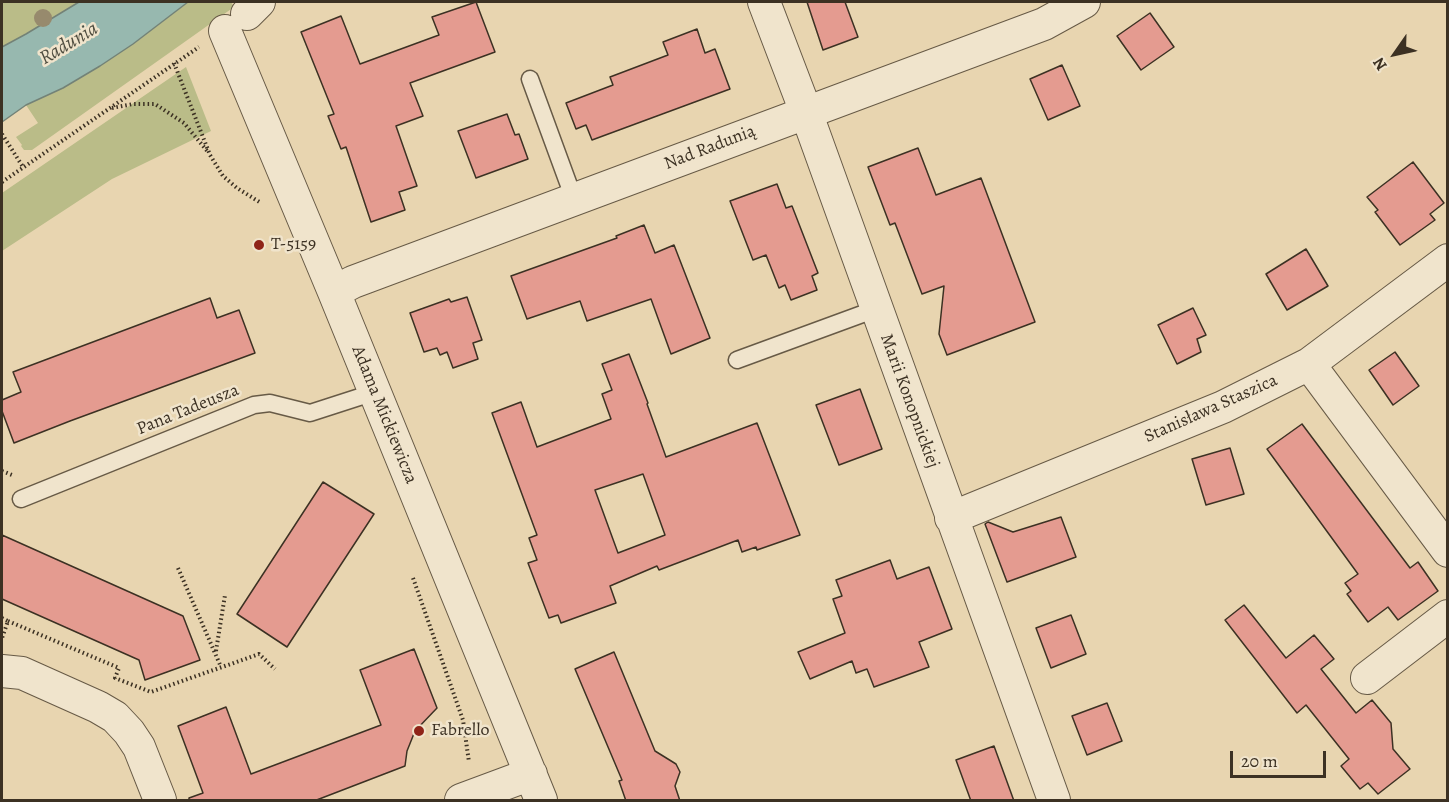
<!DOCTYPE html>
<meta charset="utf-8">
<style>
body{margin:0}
#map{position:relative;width:1449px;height:802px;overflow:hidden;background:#e8d5b0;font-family:Alegreya,serif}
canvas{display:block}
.frame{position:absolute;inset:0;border:3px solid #3c3123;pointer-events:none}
.north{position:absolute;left:1365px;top:24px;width:60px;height:60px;-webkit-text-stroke:4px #f0e4cc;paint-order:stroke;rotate:236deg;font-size:16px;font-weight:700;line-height:24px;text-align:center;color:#3c3123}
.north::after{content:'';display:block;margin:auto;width:21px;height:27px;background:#3c3123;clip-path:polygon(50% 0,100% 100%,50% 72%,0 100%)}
.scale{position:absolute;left:1230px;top:751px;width:96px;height:27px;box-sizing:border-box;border:3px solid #3c3123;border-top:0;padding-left:8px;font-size:18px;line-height:21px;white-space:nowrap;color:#3c3123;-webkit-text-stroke:4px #f0e4cc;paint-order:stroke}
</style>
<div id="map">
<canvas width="1449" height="802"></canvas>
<div class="frame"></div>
<div class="north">N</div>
<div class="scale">20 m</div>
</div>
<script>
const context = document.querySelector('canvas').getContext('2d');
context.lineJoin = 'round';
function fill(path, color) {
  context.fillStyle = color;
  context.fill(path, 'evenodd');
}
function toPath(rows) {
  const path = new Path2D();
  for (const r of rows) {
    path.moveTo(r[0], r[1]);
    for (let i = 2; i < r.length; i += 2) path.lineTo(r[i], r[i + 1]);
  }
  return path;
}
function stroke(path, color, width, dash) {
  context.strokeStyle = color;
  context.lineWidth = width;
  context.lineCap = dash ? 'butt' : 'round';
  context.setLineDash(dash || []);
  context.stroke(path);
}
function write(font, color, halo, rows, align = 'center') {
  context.font = font + ' Alegreya,serif';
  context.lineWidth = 5;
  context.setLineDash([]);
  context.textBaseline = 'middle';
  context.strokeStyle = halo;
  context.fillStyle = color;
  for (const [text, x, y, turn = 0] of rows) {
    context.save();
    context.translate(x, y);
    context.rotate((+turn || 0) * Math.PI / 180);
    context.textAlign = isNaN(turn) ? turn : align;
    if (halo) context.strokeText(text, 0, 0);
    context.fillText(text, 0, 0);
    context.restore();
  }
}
const green = toPath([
 [2,2,79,2,26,34,2,47],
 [188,2,231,2,234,7,32,150,24,150,21,146,22,145,16,137,38,123,26,105,63,88,133,44],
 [186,67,211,131,112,179,2,251,2,193]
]);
const water = toPath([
 [79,2,188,2,133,44,100,66,63,88,26,105,2,122,2,47,26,34,79,2]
]);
const building = toPath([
 [476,2,495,52,410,83,423,116,396,126,417,186,399,192,405,210,371,222,346,147,341,149,328,116,334,114,301,32,341,16,360,64,439,35,432,17,476,2],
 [807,2,845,2,858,37,823,50,807,2],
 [1150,13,1174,47,1141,70,1117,36,1150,13],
 [697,29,705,53,715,49,730,89,592,140,586,125,576,129,566,103,613,85,610,77,668,55,663,42,697,29],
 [1062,65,1080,106,1048,120,1030,79,1062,65],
 [507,114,515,135,519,134,528,159,476,178,458,131,507,114],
 [918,148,936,195,981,178,1035,322,947,355,939,334,944,286,922,294,895,223,890,225,868,167,918,148],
 [1413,162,1444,203,1430,214,1435,220,1400,245,1375,212,1378,210,1367,197,1413,162],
 [777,184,786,208,792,206,818,273,812,276,817,290,791,300,785,285,779,288,766,255,753,260,730,201,777,184],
 [644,225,655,253,674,245,710,338,671,354,651,299,587,321,580,301,527,319,511,276,617,238,616,236,644,225],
 [1306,249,1328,286,1287,310,1266,274,1306,249],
 [467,297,482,340,473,343,478,359,453,368,447,352,440,355,437,348,424,352,410,313,449,299,451,302,467,297],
 [210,298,217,318,239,310,255,353,70,421,14,443,2,411,2,400,21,392,13,372,210,298],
 [1193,308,1206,335,1197,339,1201,352,1177,364,1158,325,1193,308],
 [1395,352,1419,386,1393,405,1369,370,1395,352],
 [629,354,648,403,647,404,666,457,757,423,800,535,757,550,756,547,742,552,738,540,659,570,657,566,610,586,616,603,561,623,558,615,549,618,528,563,537,560,529,538,537,535,492,413,521,402,537,447,611,419,602,394,612,390,602,364,629,354],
 [643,474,665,535,618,553,595,490,643,474],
 [860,389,882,449,839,465,816,405,860,389],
 [1302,424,1410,568,1418,562,1438,591,1398,620,1388,607,1368,622,1347,594,1351,591,1345,583,1358,574,1267,449,1302,424],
 [1230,448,1244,494,1206,505,1192,459,1230,448],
 [323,482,374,514,287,647,237,614,323,482],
 [1061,517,1076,557,1007,582,985,524,988,522,1013,532,1061,517],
 [2,535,183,616,200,660,145,680,139,660,2,599,2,535],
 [890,560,897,579,929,567,952,629,919,642,929,667,874,687,867,669,856,673,852,661,810,679,798,652,845,633,833,599,842,596,836,580,890,560],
 [1244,605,1286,658,1314,635,1334,659,1321,669,1356,713,1372,700,1391,723,1393,749,1410,769,1378,794,1368,783,1360,789,1341,766,1349,759,1306,705,1297,713,1225,620,1244,605],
 [1071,615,1086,654,1051,668,1036,628,1071,615],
 [414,649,437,708,415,731,407,751,405,766,314,801,189,801,189,798,203,793,178,726,226,707,251,774,381,725,360,670,414,649],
 [614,652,655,751,676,764,680,772,675,786,680,801,626,801,619,781,622,780,575,669,614,652],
 [1107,703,1122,741,1087,755,1072,716,1107,703],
 [994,746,1014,801,971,801,956,760,994,746]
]);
const path = toPath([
 [174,63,210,155,223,176,237,188,261,203],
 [112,108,133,104,155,104,184,123,208,152],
 [2,134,23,167],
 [2,182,199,47],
 [2,471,12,475],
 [178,568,221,667],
 [413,578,463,720,469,762],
 [2,618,8,621,2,638],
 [8,621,119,668,115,678,151,692,259,654,275,669],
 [216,651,225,595]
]);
const service = toPath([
 [530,79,574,199],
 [737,360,876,309],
 [21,499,254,405,270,403,310,413,375,392]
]);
const minor = toPath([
 [764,2,806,112,1054,800],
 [247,14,259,2],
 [225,31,334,292,541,800],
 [334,292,353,282,1044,24,1084,2],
 [1309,364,1448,551],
 [951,518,1223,407,1309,364,1448,260],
 [2,671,22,673,98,707,115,717,129,732,139,747,160,800],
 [1367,678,1448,616],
 [461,800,531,774]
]);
const trees = [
 [43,18]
];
const markers = [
 [259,245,6,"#8f2418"],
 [419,731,6,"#8f2418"]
];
const streetNames = [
 ["Nad Radunią",710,148,-21],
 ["Marii Konopnickiej",909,401,70],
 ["Stanisława Staszica",1211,409,-24],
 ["Pana Tadeusza",188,410,-22],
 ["Adama Mickiewicza",384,415,68]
];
const poiNames = [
 ["T-5159",271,245],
 ["Fabrello",431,731]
];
const waterNames = [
 ["Radunia",69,44,-31]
];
fill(green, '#babc88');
fill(water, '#97b8af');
stroke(water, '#738277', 1.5);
fill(building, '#e49b90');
stroke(building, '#3c3123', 1.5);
stroke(service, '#675a46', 19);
stroke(minor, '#675a46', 34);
stroke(path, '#3c3123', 4, [1.5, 3]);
stroke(service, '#f0e4cc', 16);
stroke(minor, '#f0e4cc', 32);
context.fillStyle = '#978a6d';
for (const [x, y] of trees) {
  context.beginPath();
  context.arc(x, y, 9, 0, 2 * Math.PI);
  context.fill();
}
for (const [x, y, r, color] of markers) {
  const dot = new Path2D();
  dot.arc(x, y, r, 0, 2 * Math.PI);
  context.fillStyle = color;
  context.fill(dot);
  stroke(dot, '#f0e4cc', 2);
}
write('18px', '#3c3123', '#f0e4cc', streetNames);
write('18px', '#3c3123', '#f0e4cc', poiNames, 'left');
write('italic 20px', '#4e4c3f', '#f0e4cc', waterNames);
</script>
